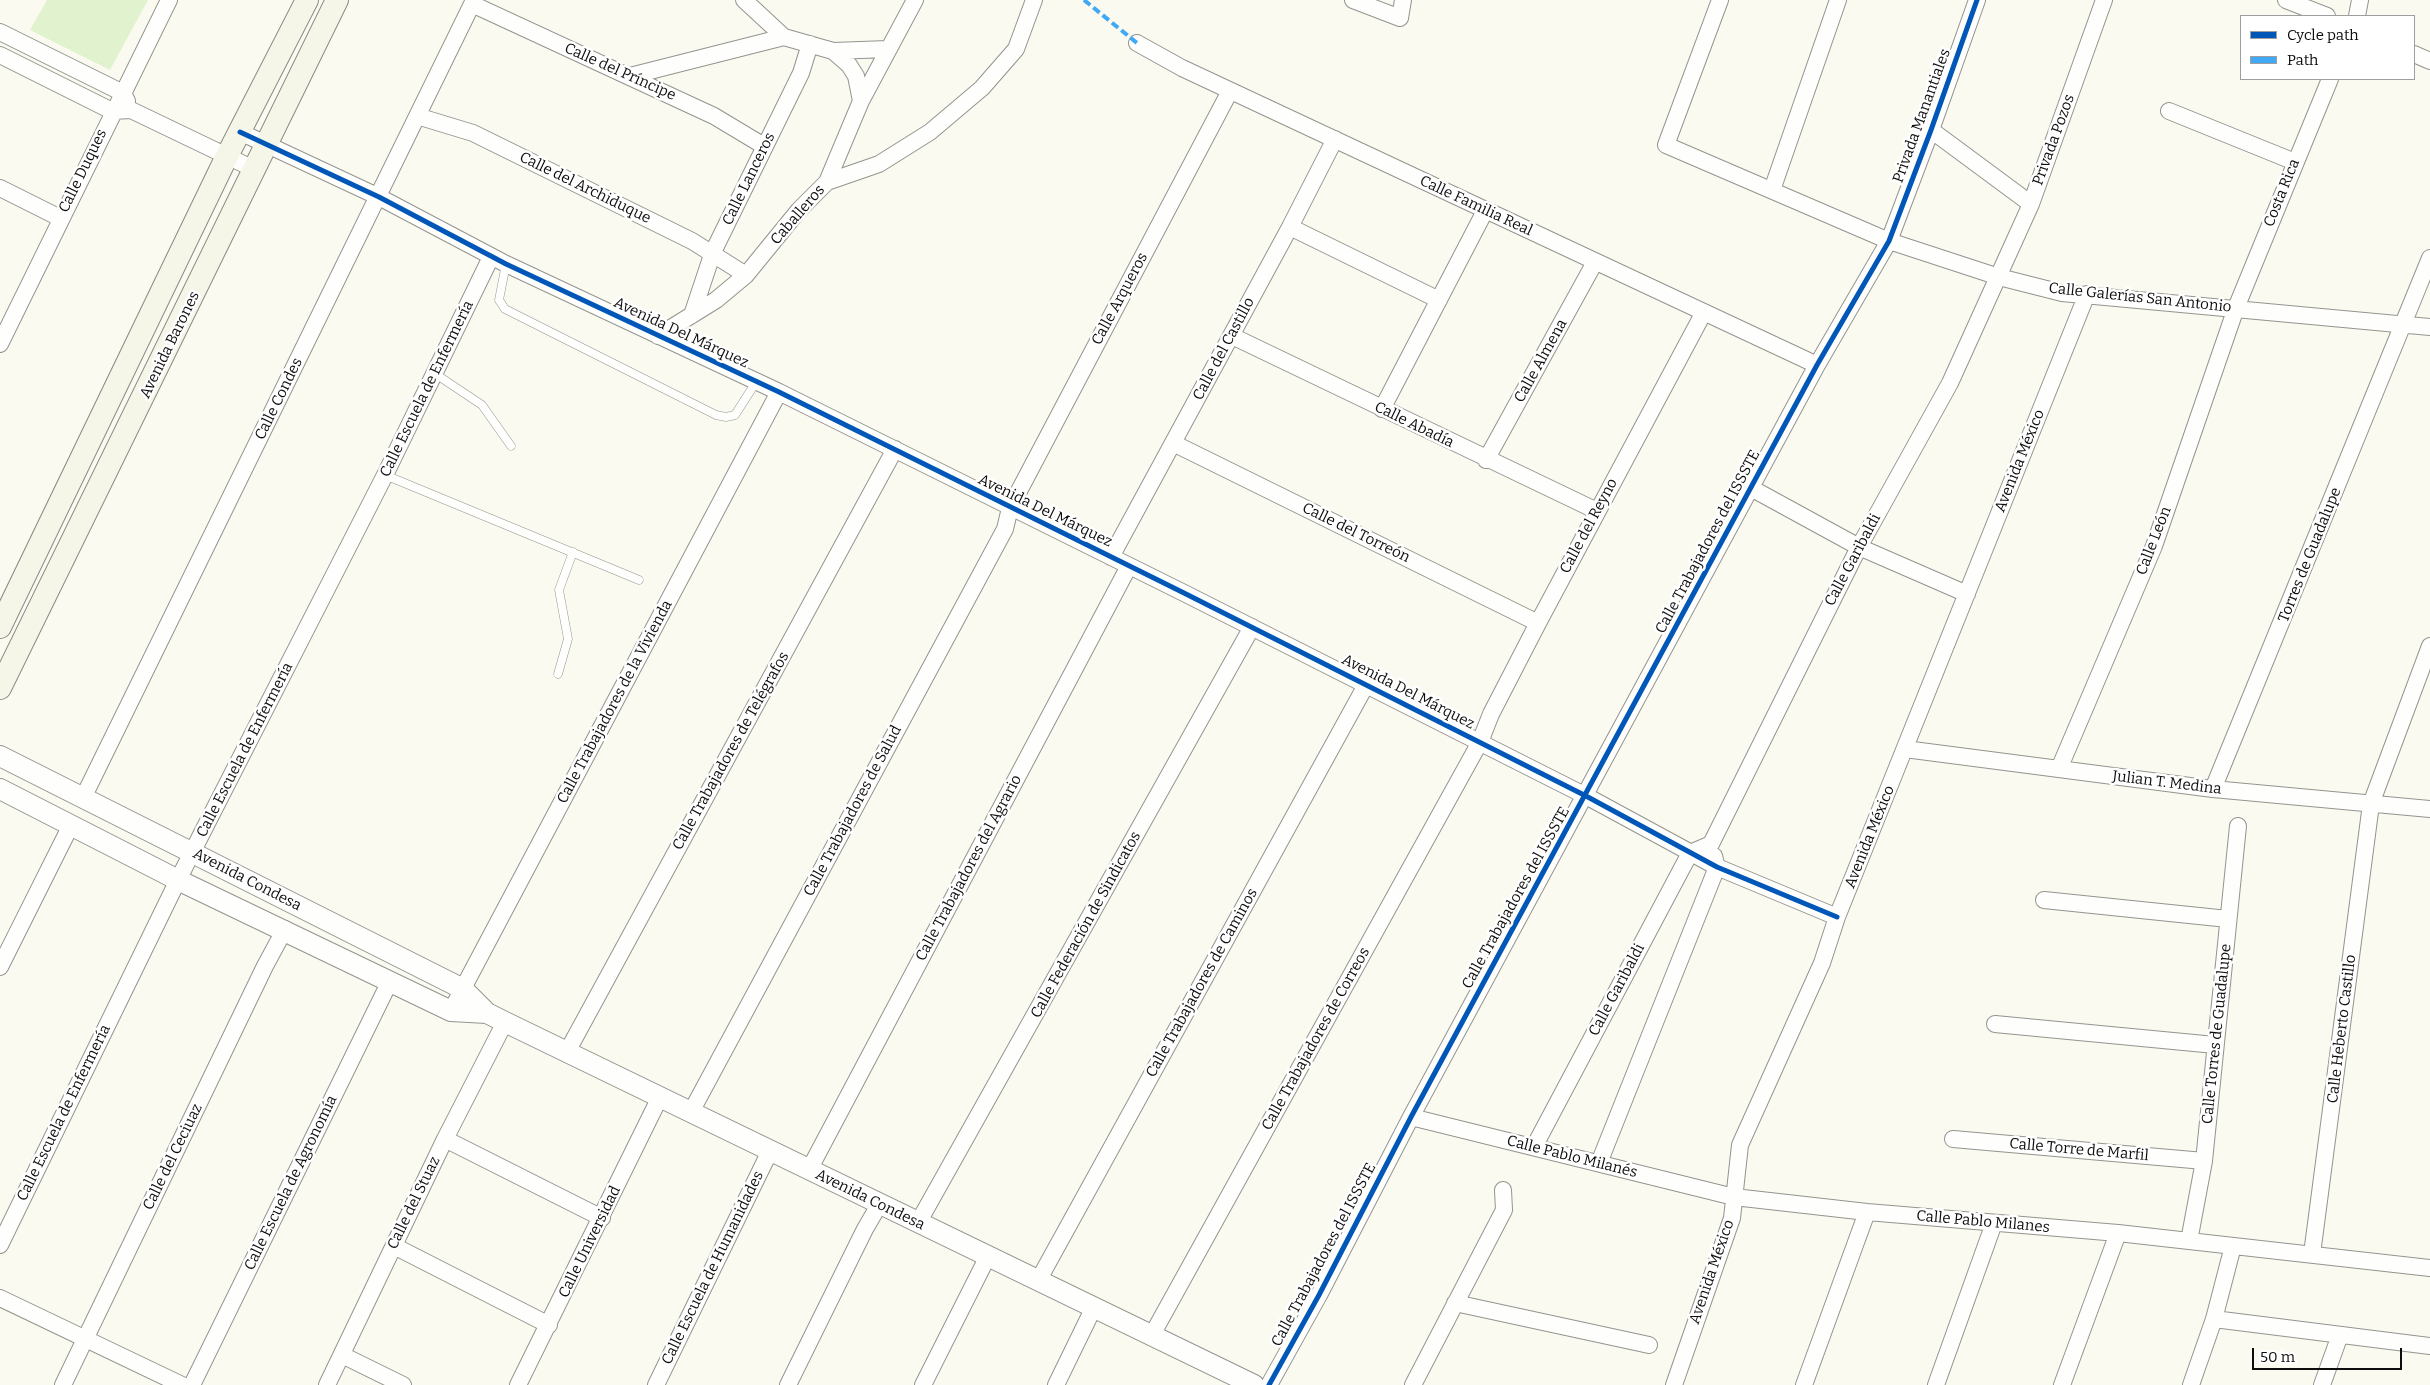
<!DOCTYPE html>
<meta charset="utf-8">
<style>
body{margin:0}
#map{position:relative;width:2430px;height:1385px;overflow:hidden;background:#fbfaf0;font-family:Bitter,serif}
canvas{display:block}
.legend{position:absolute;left:2240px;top:15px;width:175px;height:65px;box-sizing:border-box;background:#fff;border:1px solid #9e9e9e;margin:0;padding:6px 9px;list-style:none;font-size:15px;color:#0d0d0d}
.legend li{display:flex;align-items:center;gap:10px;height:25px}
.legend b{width:25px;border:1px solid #9e9e9e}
.scale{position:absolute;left:2252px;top:1348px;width:150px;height:22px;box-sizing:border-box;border:2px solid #0d0d0d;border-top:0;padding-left:6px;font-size:15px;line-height:18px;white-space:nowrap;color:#0d0d0d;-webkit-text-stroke:4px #fff;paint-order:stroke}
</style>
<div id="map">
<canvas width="2430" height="1385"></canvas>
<ul class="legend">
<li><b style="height:6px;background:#0057b8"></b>Cycle path</li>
<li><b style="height:6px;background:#3fa9f5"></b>Path</li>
</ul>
<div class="scale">50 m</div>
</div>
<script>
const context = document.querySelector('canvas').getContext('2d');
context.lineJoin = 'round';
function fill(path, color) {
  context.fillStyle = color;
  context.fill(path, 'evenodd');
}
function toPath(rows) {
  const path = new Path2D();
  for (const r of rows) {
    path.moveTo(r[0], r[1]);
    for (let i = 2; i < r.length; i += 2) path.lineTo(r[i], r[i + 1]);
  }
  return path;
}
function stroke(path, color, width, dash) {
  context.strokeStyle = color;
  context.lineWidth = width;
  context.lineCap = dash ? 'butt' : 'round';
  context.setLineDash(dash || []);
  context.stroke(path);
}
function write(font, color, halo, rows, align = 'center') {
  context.font = font + ' Bitter,serif';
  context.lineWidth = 5;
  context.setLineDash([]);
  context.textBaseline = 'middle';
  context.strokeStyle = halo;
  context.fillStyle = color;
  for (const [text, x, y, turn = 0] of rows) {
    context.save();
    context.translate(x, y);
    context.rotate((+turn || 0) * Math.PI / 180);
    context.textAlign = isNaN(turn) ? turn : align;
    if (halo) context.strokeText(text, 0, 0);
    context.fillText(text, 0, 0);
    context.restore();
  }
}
const green = toPath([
 [47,0,148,0,110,70,30,30]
]);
const service = toPath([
 [506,264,499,300,505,309,716,415,726,417,735,415,756,382],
 [434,373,482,405,511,446],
 [385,475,639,580],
 [558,674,568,639,559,590,573,552]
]);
const minor = toPath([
 [744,0,784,37,833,51,849,65,856,76,861,101],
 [1353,0,1400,18,1403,0],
 [1720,0,1666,145,1889,241,1999,277,2062,293,2430,327],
 [2286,0,2327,16],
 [472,4,714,116,764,146],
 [2357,16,2360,0],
 [0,32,123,93,127,101],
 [1137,43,1182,68,1817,365],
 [833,51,888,49],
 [2414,54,2430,61],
 [0,55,112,111,131,110,256,170],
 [630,76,784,37],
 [2169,111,2295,162],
 [417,116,473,133,692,241,746,275],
 [1931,130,2031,204],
 [240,132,379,197,506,264,779,392,1184,593,1586,796,1717,867,1837,917],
 [827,182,879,164,930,132,982,88,1016,49,1034,0],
 [0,188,60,218],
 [1772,190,1838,0],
 [1290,227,1439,300],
 [692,315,713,252,801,73,810,44],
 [658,336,716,300,746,275,799,210,827,182,861,101,915,0],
 [1232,336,1597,511],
 [0,344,169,0],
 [1382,409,1485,211],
 [1173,443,1538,623],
 [1486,460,1595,262],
 [1751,488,1859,547,1967,594],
 [1111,557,1290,227,1335,139],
 [1905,749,2213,789,2430,809],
 [2059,769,2154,546,2236,308,2330,79],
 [2213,789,2430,258],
 [83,798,474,0],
 [2044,900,2228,919],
 [0,967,71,825],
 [451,1011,779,392],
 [1995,1024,2215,1045],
 [567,1052,895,449],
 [691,1112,1005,529,1010,508,1230,91],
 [1411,1117,1734,1197,1867,1212,2118,1233,2430,1268],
 [445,1139,602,1218],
 [1953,1139,2204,1161],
 [1534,1147,1690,853,1711,844,1859,547,1950,383,2031,204,2104,0],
 [1599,1163,1717,867,1714,856],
 [809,1170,1129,566],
 [918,1223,1252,627],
 [2189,1241,2204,1161,2238,826],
 [0,1245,178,880,385,475,491,257],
 [394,1246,549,1325],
 [2312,1254,2371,804,2430,646],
 [1038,1281,1366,685],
 [0,1298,182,1385],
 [1455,1303,1649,1345],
 [2214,1319,2430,1346],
 [1152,1335,1480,742,1491,714,1538,623,1704,312],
 [342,1355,403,1385],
 [63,1385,265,966,285,929],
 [192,1385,390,981],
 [327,1385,445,1139,505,1022],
 [518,1385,660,1097],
 [656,1385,770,1151],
 [788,1385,865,1229,879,1205],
 [923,1385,988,1256],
 [1056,1385,1094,1307],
 [1269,1385,1319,1295,1411,1117,1817,365,1889,241,1931,130,1977,0],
 [1413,1385,1504,1210,1503,1190],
 [1674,1385,1732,1218,1740,1145,1822,963,1837,917,2087,294],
 [1804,1385,1867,1212],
 [1936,1385,1994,1223],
 [2062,1385,2118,1233],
 [2191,1385,2214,1319,2233,1246],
 [2322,1385,2340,1335]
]);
const tertiary = toPath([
 [0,756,463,989,487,1013,505,1022,1254,1385],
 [0,789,178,880,451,1011,487,1013]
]);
const secondary = toPath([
 [0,627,227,156,307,0],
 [0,688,337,0]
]);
const quiet = toPath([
 [1084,0,1137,43]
]);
const cycleway = toPath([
 [240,132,379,197,506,264,779,392,1184,593,1586,796,1717,867,1837,917],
 [1269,1385,1319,1295,1411,1117,1817,365,1889,241,1931,130,1977,0]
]);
const streetNames = [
 ["Calle del Príncipe",620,72,24],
 ["Privada Manantiales",1922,116,-70],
 ["Privada Pozos",2054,140,-70],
 ["Calle Duques",83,171,-64],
 ["Calle Lanceros",749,179,-64],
 ["Calle del Archiduque",585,188,26],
 ["Costa Rica",2282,193,-68],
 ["Calle Familia Real",1476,206,25],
 ["Caballeros",798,215,-49],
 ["Calle Galerías San Antonio",2140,298,6],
 ["Calle Arqueros",1120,299,-62],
 ["Avenida Del Márquez",681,333,25],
 ["Avenida Barones",170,345,-64],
 ["Calle del Castillo",1224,349,-62],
 ["Calle Almena",1541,361,-61],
 ["Calle Escuela de Enfermería",427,389,-64],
 ["Calle Condes",279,399,-64],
 ["Calle Abadía",1414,425,26],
 ["Avenida México",2020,461,-68],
 ["Avenida Del Márquez",1045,511,26],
 ["Calle del Reyno",1589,526,-62],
 ["Calle del Torreón",1356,533,26],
 ["Calle León",2154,541,-69],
 ["Calle Trabajadores del ISSSTE",1708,542,-62],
 ["Torres de Guadalupe",2310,555,-68],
 ["Calle Garibaldi",1853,560,-62],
 ["Avenida Del Márquez",1408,692,27],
 ["Calle Trabajadores de la Vivienda",615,702,-62],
 ["Calle Escuela de Enfermería",245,750,-63],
 ["Calle Trabajadores de Telégrafos",731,751,-61],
 ["Julian T. Medina",2167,783,7],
 ["Calle Trabajadores de Salud",853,811,-62],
 ["Avenida México",1870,837,-68],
 ["Calle Trabajadores del Agrario",969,868,-62],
 ["Avenida Condesa",247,880,27],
 ["Calle Trabajadores del ISSSTE",1516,898,-61],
 ["Calle Federación de Sindicatos",1086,925,-61],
 ["Calle Trabajadores de Caminos",1202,983,-61],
 ["Calle Garibaldi",1617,990,-62],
 ["Calle Heberto Castillo",2342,1029,-83],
 ["Calle Torres de Guadalupe",2217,1034,-84],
 ["Calle Trabajadores de Correos",1316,1039,-61],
 ["Calle Escuela de Enfermería",64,1113,-64],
 ["Calle Torre de Marfil",2079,1150,5],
 ["Calle del Ceciuaz",173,1157,-64],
 ["Calle Pablo Milanés",1572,1157,14],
 ["Calle Escuela de Agronomía",291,1183,-64],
 ["Avenida Condesa",870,1200,26],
 ["Calle del Stuaz",414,1203,-64],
 ["Calle Pablo Milanes",1983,1222,5],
 ["Calle Universidad",590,1242,-64],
 ["Calle Trabajadores del ISSSTE",1324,1255,-62],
 ["Calle Escuela de Humanidades",713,1268,-64],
 ["Avenida México",1712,1272,-71]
];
fill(green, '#e0f3ce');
stroke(service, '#94948f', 9);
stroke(minor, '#94948f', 18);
stroke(tertiary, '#94948f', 22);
stroke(secondary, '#8b8a86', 24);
stroke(service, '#fefefd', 8);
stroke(minor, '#fefefd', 16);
stroke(tertiary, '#fefefd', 20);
stroke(secondary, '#f5f5e8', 22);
stroke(quiet, '#3fa9f5', 4, [8, 4]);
stroke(cycleway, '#0057b8', 5);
write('15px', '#0d0d0d', '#fff', streetNames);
</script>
